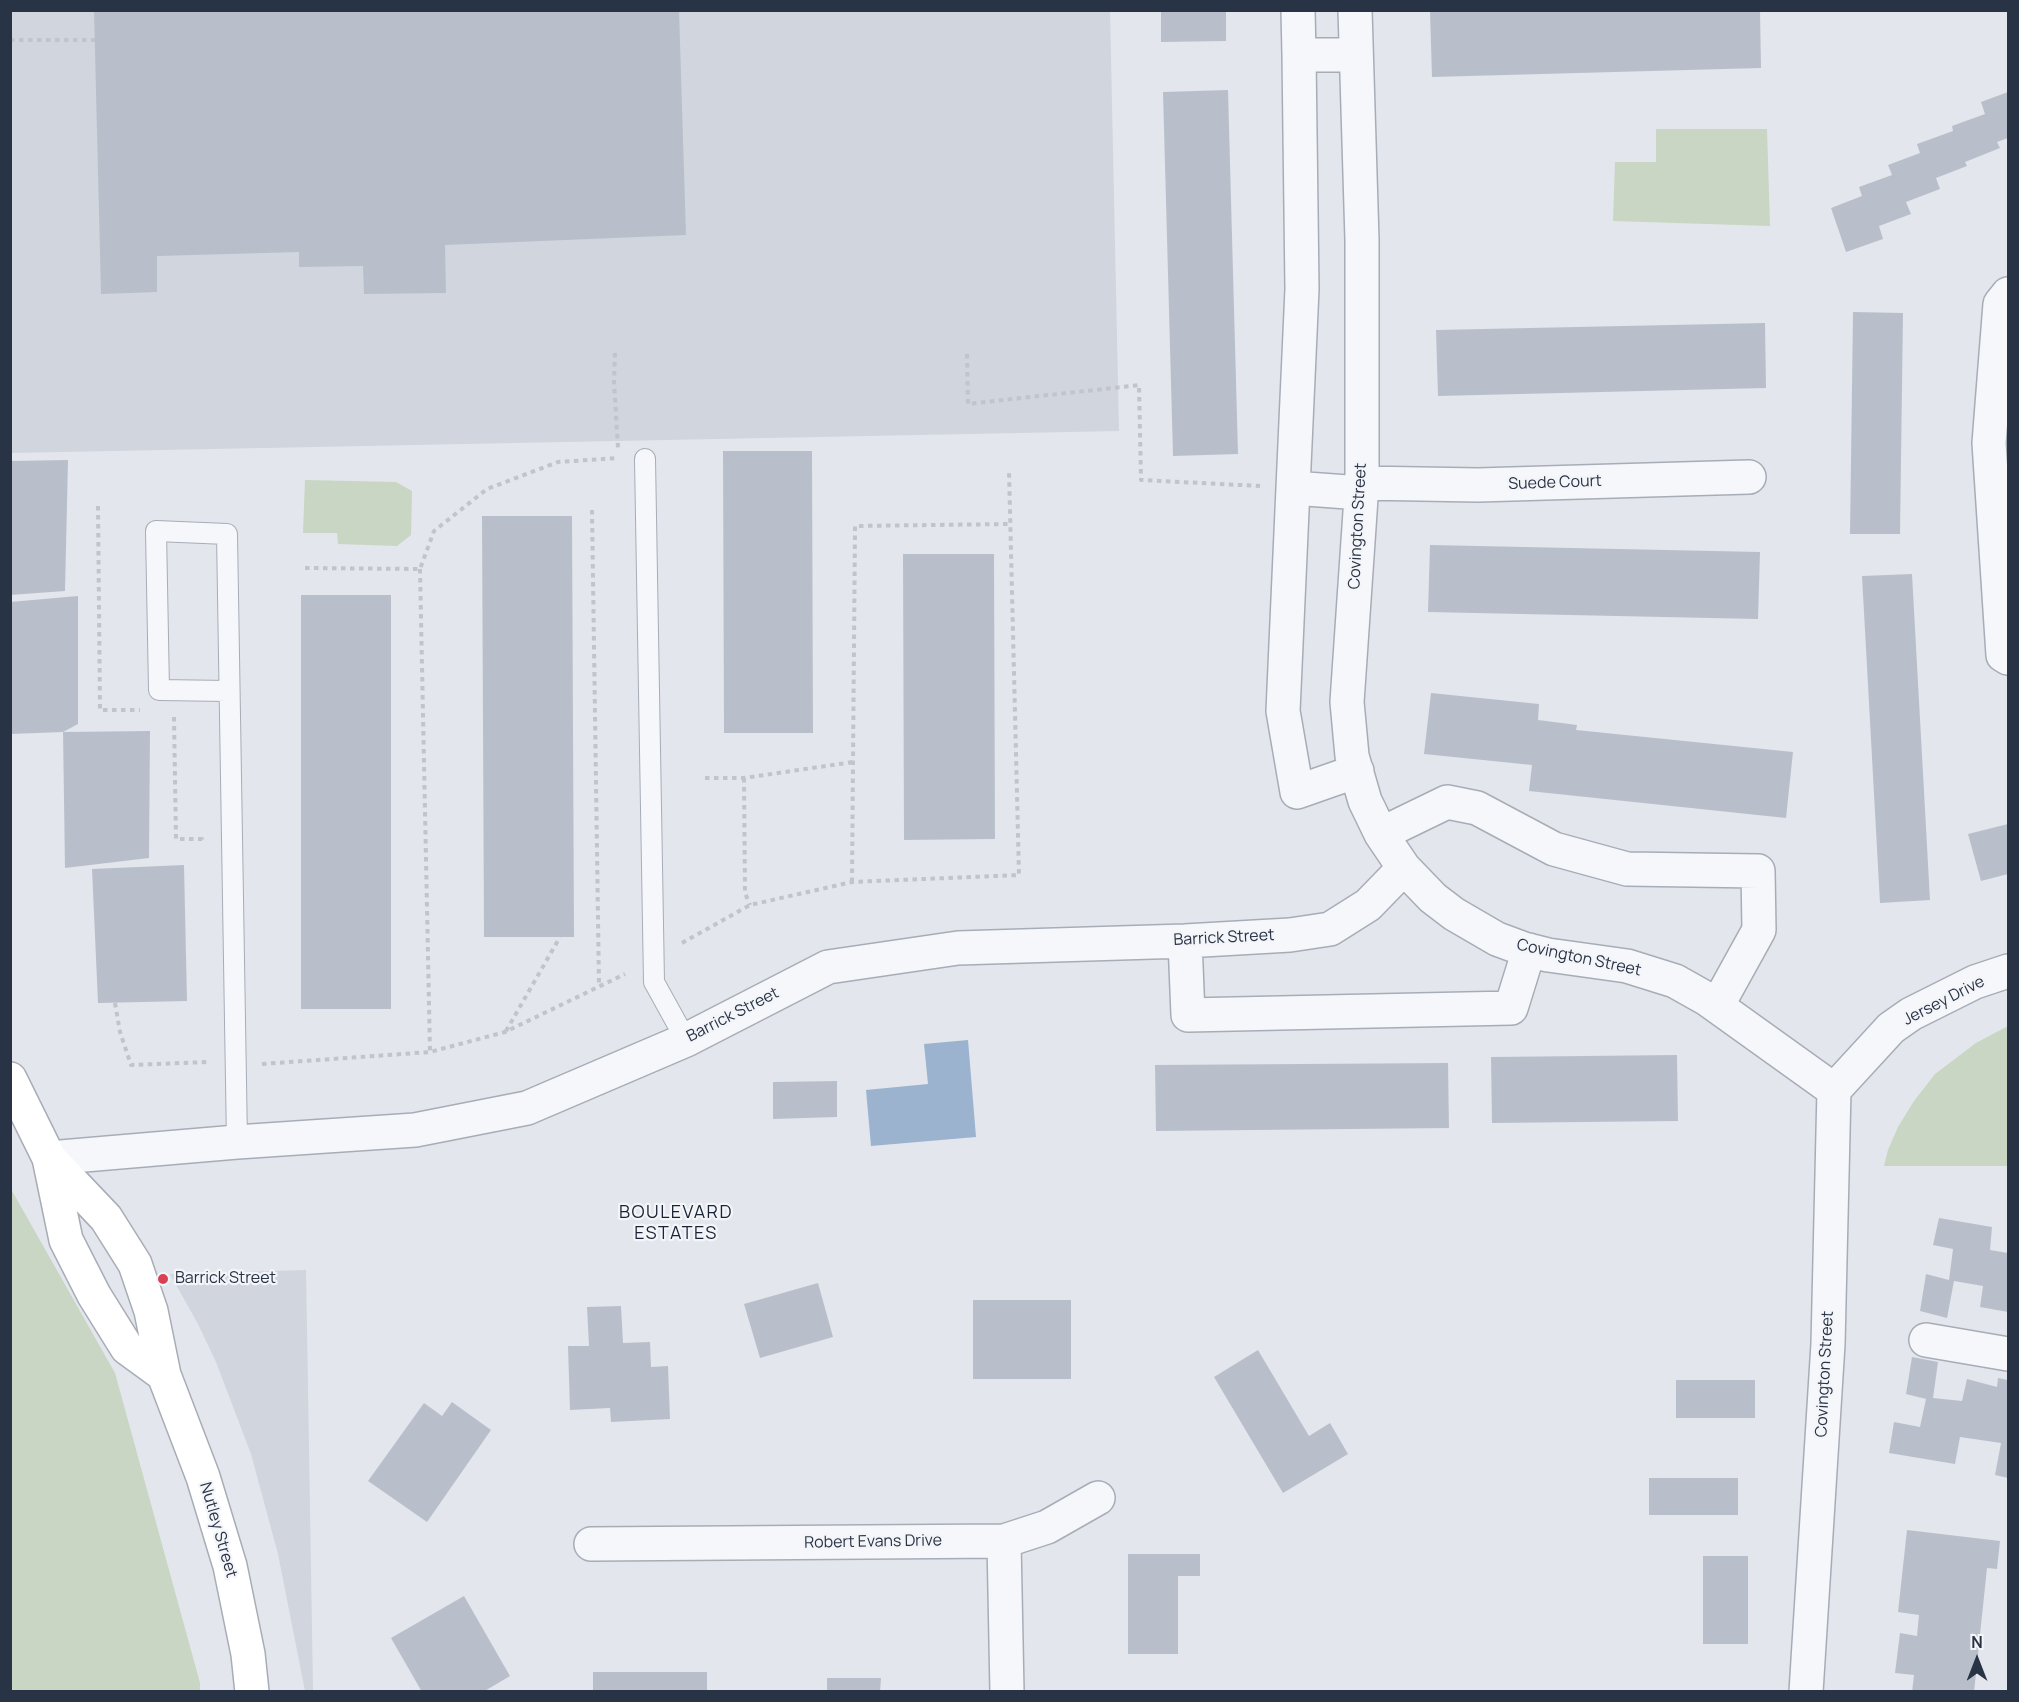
<!DOCTYPE html>
<style>
body{margin:0}
#map{position:relative;width:2019px;height:1702px;overflow:hidden;background:#e3e6ec;font-family:Manrope,sans-serif}
canvas{display:block}
.frame{position:absolute;inset:0;border:12px solid #293346;pointer-events:none}
.north{position:absolute;left:1947px;top:1630px;width:60px;height:60px;-webkit-text-stroke:4px #f3f5f9;paint-order:stroke;rotate:0deg;font-size:16px;font-weight:700;line-height:24px;text-align:center;color:#293346}
.north::after{content:'';display:block;margin:auto;width:21px;height:27px;background:#293346;clip-path:polygon(50% 0,100% 100%,50% 72%,0 100%)}
</style>
<div id="map">
<canvas width="2019" height="1702"></canvas>
<div class="frame"></div>
<div class="north">N</div>
</div>
<script>
const context = document.querySelector('canvas').getContext('2d');
context.lineJoin = 'round';
function fill(path, color) {
  context.fillStyle = color;
  context.fill(path, 'evenodd');
}
function toPath(rows) {
  const path = new Path2D();
  for (const r of rows) {
    path.moveTo(r[0], r[1]);
    for (let i = 2; i < r.length; i += 2) path.lineTo(r[i], r[i + 1]);
  }
  return path;
}
function stroke(path, color, width, dash) {
  context.strokeStyle = color;
  context.lineWidth = width;
  context.lineCap = dash ? 'butt' : 'round';
  context.setLineDash(dash || []);
  context.stroke(path);
}
function write(font, color, halo, rows, align = 'center') {
  context.font = font + ' Manrope,sans-serif';
  context.lineWidth = 4.5;
  context.setLineDash([]);
  context.textBaseline = 'middle';
  context.strokeStyle = halo;
  context.fillStyle = color;
  for (const [text, x, y, turn = 0] of rows) {
    context.save();
    context.translate(x, y);
    context.rotate((+turn || 0) * Math.PI / 180);
    context.textAlign = isNaN(turn) ? turn : align;
    if (halo) context.strokeText(text, 0, 0);
    context.fillText(text, 0, 0);
    context.restore();
  }
}
const built = toPath([
 [10,11,1110,11,1119,431,11,453],
 [306,1270,313,1691,313,1692,305,1691,278,1554,251,1454,216,1362,198,1324,170,1274]
]);
const green = toPath([
 [1656,129,1767,129,1770,226,1613,221,1615,162,1656,162],
 [305,480,396,482,412,491,411,535,397,546,338,544,337,533,303,533],
 [2008,1026,2008,1166,1884,1166,1888,1150,1898,1127,1914,1101,1935,1074,1976,1043],
 [11,1189,115,1373,200,1683,200,1691,11,1691]
]);
const water = toPath([
 [968,1040,976,1137,871,1146,866,1090,928,1084,924,1044]
]);
const building = toPath([
 [94,10,679,10,686,235,445,245,446,293,364,294,363,266,299,267,299,252,157,256,157,292,101,294],
 [1161,10,1226,10,1226,41,1161,42],
 [1760,10,1761,68,1432,77,1430,11],
 [1228,90,1238,454,1173,456,1163,92],
 [2008,92,2008,138,1997,142,2000,148,1965,162,1967,166,1936,178,1940,189,1906,202,1911,214,1879,226,1883,239,1846,252,1831,208,1862,196,1859,187,1892,175,1888,165,1920,153,1917,144,1953,131,1952,126,1985,114,1981,102],
 [1853,312,1903,313,1900,534,1850,534],
 [1765,323,1766,388,1438,396,1436,330],
 [723,451,812,451,813,733,724,733],
 [68,460,65,591,10,595,10,461],
 [482,516,572,516,574,937,484,937],
 [1430,545,1760,552,1758,619,1428,612],
 [903,554,994,554,995,839,904,840],
 [1912,574,1930,900,1880,903,1862,576],
 [301,595,391,595,391,1009,301,1009],
 [78,596,78,724,63,732,150,731,149,858,65,868,63,732,10,734,10,602],
 [1431,693,1539,704,1538,720,1577,725,1576,730,1793,752,1786,818,1529,791,1532,765,1424,754],
 [2008,824,2008,874,1981,881,1968,834],
 [184,865,187,1001,98,1003,92,869],
 [1677,1055,1678,1121,1492,1123,1491,1057],
 [1448,1063,1449,1128,1156,1131,1155,1065],
 [837,1081,837,1117,773,1119,773,1082],
 [1939,1218,1992,1227,1990,1250,2008,1253,2008,1312,1980,1307,1983,1286,1954,1281,1947,1318,1920,1311,1926,1274,1949,1280,1953,1249,1933,1245],
 [818,1283,833,1337,760,1358,744,1304],
 [973,1300,1071,1300,1071,1379,973,1379],
 [621,1306,623,1343,650,1342,651,1367,668,1366,670,1419,611,1422,610,1408,570,1410,568,1346,589,1346,587,1307],
 [1258,1350,1309,1436,1330,1423,1348,1454,1283,1493,1214,1377],
 [1912,1357,1938,1362,1933,1398,1962,1401,1967,1379,1997,1387,1998,1378,2008,1380,2008,1478,1995,1475,2001,1443,1960,1437,1955,1464,1889,1453,1894,1422,1920,1427,1926,1399,1906,1394],
 [1676,1380,1755,1380,1755,1418,1676,1418],
 [452,1402,491,1430,427,1522,368,1481,424,1403,442,1416],
 [1649,1478,1738,1478,1738,1515,1649,1515],
 [1907,1530,2000,1541,1997,1569,1987,1568,1974,1692,1912,1692,1914,1675,1895,1673,1900,1633,1917,1636,1919,1615,1898,1612],
 [1128,1554,1200,1554,1200,1576,1178,1576,1178,1654,1128,1654],
 [1703,1556,1748,1556,1748,1644,1703,1644],
 [464,1596,510,1676,483,1692,422,1692,391,1638],
 [593,1672,707,1672,707,1692,593,1692],
 [827,1678,881,1678,880,1692,827,1692]
]);
const path = toPath([
 [10,40,95,40],
 [615,353,614,382,618,448],
 [967,354,968,404,1139,385,1141,480,1260,486],
 [98,506,100,710,140,710],
 [592,510,599,986],
 [305,568,420,569,434,531,487,489,558,462,618,458],
 [420,569,430,1052],
 [174,717,176,839,202,839,202,841],
 [705,778,744,778,853,762],
 [744,778,745,893,750,905],
 [852,882,855,526,1010,524],
 [682,943,750,905,852,882,1019,875,1009,471],
 [115,1003,120,1032,131,1065,207,1062],
 [506,1031,560,937],
 [262,1064,430,1052,505,1032,625,974]
]);
const service = toPath([
 [645,459,654,982,686,1040],
 [229,691,159,690,156,531,227,534,237,1142]
]);
const minor = toPath([
 [1298,10,1299,55],
 [1355,10,1362,240,1362,483,1347,702,1352,756,1365,801,1381,834,1404,868,1433,898,1454,914,1497,939,1524,949,1548,955,1627,966,1675,981,1707,999,1834,1090],
 [2008,294,2000,304,1989,443,2003,655,2008,658],
 [1362,483,1478,485,1749,477],
 [1293,488,1302,289,1299,55,1356,55],
 [1357,771,1297,792,1283,711,1293,488,1361,493],
 [1381,834,1447,802,1477,808,1554,849,1627,869,1758,871,1759,930,1717,1006],
 [1185,941,1188,1015,1511,1008,1529,950],
 [1834,1090,1891,1028,1911,1014,1975,982,2008,971],
 [49,1158,237,1142,415,1130,527,1108,686,1040,828,967,958,948,1185,941,1290,935,1330,929,1368,905,1404,868],
 [1926,1340,2008,1354],
 [1004,1541,1007,1692],
 [591,1544,1004,1541,1047,1527,1098,1498],
 [1806,1692,1828,1344,1834,1090]
]);
const secondary = toPath([
 [10,1079,49,1158,66,1240,94,1295,127,1348,164,1375],
 [49,1158,106,1218,135,1264,151,1311,164,1375,203,1477,230,1566,248,1654,252,1692]
]);
const markers = [
 [163,1279,6,"#d94054"]
];
const streetNames = [
 ["Suede Court",1555,483,-2],
 ["Covington Street",1358,526,-87],
 ["Barrick Street",1224,938,-3],
 ["Covington Street",1579,958,12],
 ["Jersey Drive",1944,1001,-27],
 ["Barrick Street",733,1015,-27],
 ["Covington Street",1825,1374,-87],
 ["Nutley Street",218,1530,74],
 ["Robert Evans Drive",873,1542,-1]
];
const poiNames = [
 ["Barrick Street",175,1279]
];
const neighbourhoodNames = [
 ["BOULEVARD",676,1213],
 ["ESTATES",676,1234]
];
fill(built, '#d0d5de');
fill(green, '#c8d6c3');
fill(water, '#9bb3ce');
fill(building, '#b9bfca');
stroke(service, '#a7adb7', 22);
stroke(minor, '#a7adb7', 36);
stroke(secondary, '#a7adb7', 36);
stroke(path, '#c1c4cb', 4, [4.5, 4.5]);
stroke(service, '#f6f7fa', 20);
stroke(minor, '#f6f7fa', 33);
stroke(secondary, '#fff', 33);
for (const [x, y, r, color] of markers) {
  const dot = new Path2D();
  dot.arc(x, y, r, 0, 2 * Math.PI);
  context.fillStyle = color;
  context.fill(dot);
  stroke(dot, '#f3f5f9', 2);
}
write('16px', '#293346', '#f3f5f9', streetNames);
write('16px', '#293346', '#f3f5f9', poiNames, 'left');
context.letterSpacing = '1.5px';
write('18px', '#1b2436', '#f3f5f9', neighbourhoodNames);
context.letterSpacing = '0px';
</script>
